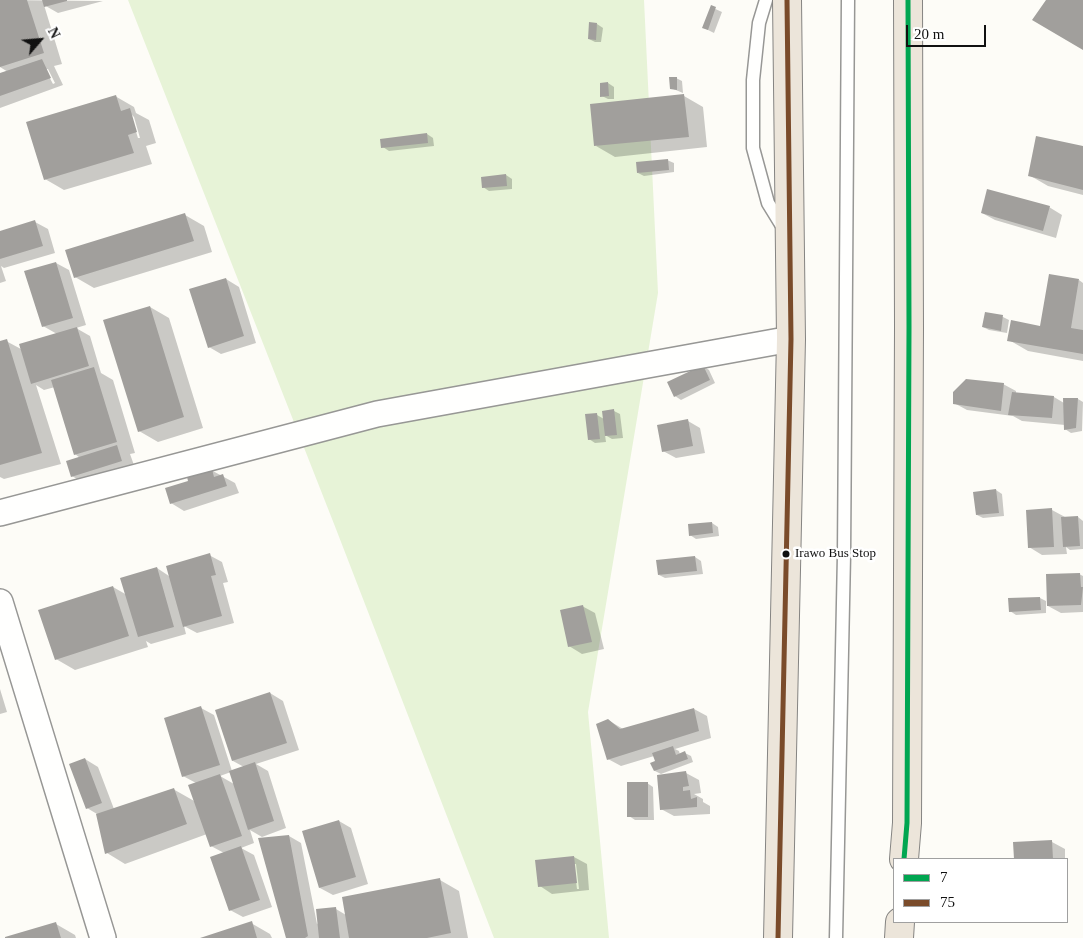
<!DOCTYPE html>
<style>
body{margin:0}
#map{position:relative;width:1083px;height:938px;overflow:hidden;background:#fdfcf7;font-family:"Times New Roman",serif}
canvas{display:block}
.legend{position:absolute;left:893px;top:858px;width:175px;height:65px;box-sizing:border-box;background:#fff;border:1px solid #a0a0a0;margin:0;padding:6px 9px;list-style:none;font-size:15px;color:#111}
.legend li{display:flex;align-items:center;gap:10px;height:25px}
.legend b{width:25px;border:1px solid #a0a0a0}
.north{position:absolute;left:15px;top:15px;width:50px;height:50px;-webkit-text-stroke:4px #fff;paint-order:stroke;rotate:63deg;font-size:14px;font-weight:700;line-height:20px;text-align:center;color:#111}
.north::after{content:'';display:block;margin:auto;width:18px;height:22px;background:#111;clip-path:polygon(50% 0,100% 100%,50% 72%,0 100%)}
.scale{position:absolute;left:906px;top:25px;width:80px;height:22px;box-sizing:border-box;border:2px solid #111;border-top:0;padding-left:6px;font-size:15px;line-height:18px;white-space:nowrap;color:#111;-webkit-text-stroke:4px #fff;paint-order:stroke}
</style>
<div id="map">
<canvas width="1083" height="938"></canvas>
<ul class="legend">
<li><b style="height:6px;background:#00a651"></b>7</li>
<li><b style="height:6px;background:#7a4b2a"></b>75</li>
</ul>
<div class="north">N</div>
<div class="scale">20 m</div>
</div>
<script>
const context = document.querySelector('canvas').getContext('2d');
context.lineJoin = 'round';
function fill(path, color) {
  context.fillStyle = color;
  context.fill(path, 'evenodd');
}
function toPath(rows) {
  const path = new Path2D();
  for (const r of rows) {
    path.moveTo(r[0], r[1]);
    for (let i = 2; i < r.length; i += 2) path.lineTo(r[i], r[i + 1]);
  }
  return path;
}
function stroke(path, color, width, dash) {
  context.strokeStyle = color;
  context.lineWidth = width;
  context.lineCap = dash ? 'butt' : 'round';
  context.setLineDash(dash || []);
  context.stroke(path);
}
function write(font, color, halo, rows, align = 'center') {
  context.font = font + ' "Times New Roman",serif';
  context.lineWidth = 5;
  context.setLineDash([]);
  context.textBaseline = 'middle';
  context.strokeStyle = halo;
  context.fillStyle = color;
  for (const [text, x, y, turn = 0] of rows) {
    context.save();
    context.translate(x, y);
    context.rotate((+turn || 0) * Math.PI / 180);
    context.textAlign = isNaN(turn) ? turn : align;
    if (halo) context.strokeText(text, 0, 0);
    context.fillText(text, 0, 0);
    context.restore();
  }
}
const green = toPath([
 [128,0,644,0,658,293,588,712,609,938,494,938,336,529]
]);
const shadow = toPath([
 [0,0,103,1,58,13,44,5,62,64,54,66,63,85,0,108,0,75,8,72,0,67],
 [45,69,48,69,55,83,53,84],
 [711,7,722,12,714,33,704,28],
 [597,24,603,28,601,42,595,42,589,39],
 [676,78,682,81,683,93,671,88],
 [608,83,614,87,614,99,608,99,602,96],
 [115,96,134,107,136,113,149,120,156,143,146,146,152,164,64,190,45,179],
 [130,113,134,117,140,138,138,138],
 [684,96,703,107,707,147,615,157,596,146],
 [427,134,433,138,434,146,389,151,383,147],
 [1083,148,1083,195,1048,186,1029,175],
 [667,160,674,163,674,172,644,176,638,173],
 [506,175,512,179,512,189,489,191,483,187],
 [1049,207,1062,215,1056,238,995,220,982,213],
 [185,215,204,226,212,252,94,288,75,277],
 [35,222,48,229,55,253,4,268,1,266,6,281,0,283,0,232],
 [56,263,69,270,86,325,76,328,90,336,101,373,113,380,135,453,130,454,135,468,85,484,72,476,80,458,75,454,55,387,44,390,36,385,61,464,4,479,0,477,0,342,6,341,21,349,57,334,43,326],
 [226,279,239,287,256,343,221,354,209,347],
 [1079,280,1083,283,1083,361,1028,351,1009,340,1041,327],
 [150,307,169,318,203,428,158,442,139,431],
 [986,313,1003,317,1009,320,1007,333,989,330,983,327],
 [703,366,709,370,715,383,681,400,675,396],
 [1003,384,1016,391,1016,394,1054,397,1064,403,1078,399,1083,402,1082,431,1071,433,1065,429,1065,425,1022,421,1013,416,967,410,954,403],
 [614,411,620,414,623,438,612,439,605,435,606,442,595,443,589,439,597,415,604,419],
 [688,421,700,428,705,453,676,458,663,451],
 [211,470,235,483,239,493,184,511,171,503,190,482],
 [996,490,1002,494,1004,516,983,518,977,515],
 [1052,510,1065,517,1078,517,1083,521,1083,549,1070,550,1066,547,1067,554,1042,555,1029,547,1027,511],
 [712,523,718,527,719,536,696,539,690,535],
 [209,555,222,562,228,582,223,583,234,623,197,633,184,626,186,634,151,644,146,641,148,647,75,670,56,659,113,587,127,595,157,568,169,576],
 [695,557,701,561,703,574,665,578,659,575],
 [1079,574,1083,576,1083,612,1061,613,1048,606],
 [1040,598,1046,601,1046,613,1016,615,1010,611],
 [582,606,595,613,604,649,582,654,569,646],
 [0,689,7,712,0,714],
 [270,693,283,701,299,750,256,764,268,771,286,828,262,837,250,830,254,843,241,848,254,855,272,907,243,917,230,910,224,853,211,846,207,834,125,864,107,853,97,814,87,808,85,759,98,767,114,809,173,789,196,802,196,783,183,776,201,708,214,715,232,771,244,767,233,761],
 [231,772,234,784,220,776],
 [694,709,707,716,711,738,675,749,679,751,680,755,685,753,691,756,693,762,661,774,655,771,656,762,654,756,621,766,608,759,608,720,623,729],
 [686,773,699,780,701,793,694,794,703,799,703,802,710,806,710,814,674,816,661,809],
 [647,783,653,787,654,820,635,820,629,816],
 [339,821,351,828,368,884,333,895,320,888],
 [289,836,301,843,317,924,336,909,346,915,440,880,459,891,468,938,287,938],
 [1052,842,1065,849,1065,859,1015,859,1014,843],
 [574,857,587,864,589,890,552,894,540,886],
 [574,864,576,864,579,889,577,889],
 [251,923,270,934,272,938,203,938],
 [56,924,75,935,76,938,8,938]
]);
const building = toPath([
 [0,0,27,0,44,53,0,67],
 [42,0,67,0,67,1,44,7],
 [1046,0,1083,0,1083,50,1032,20],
 [711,5,716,7,708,30,702,28],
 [589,22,597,23,596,40,588,39],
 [42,59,51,78,0,96,0,73],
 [669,77,677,77,677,90,670,89],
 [608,82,609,96,600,97,600,83],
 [684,94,689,137,594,146,590,104],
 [116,95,121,111,130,108,137,132,128,135,134,153,44,180,26,122],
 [427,133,428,143,381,148,380,139],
 [1036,136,1083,146,1083,190,1028,176],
 [668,159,669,170,637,173,636,162],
 [506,174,507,186,482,188,481,177],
 [987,189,1050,206,1043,231,981,213],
 [185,213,194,241,74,278,65,250],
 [35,220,43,246,0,259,0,231],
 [56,262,73,318,42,327,24,271],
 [1049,274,1079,279,1071,328,1083,330,1083,354,1007,341,1011,320,1040,326],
 [226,278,244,336,208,348,189,289],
 [150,306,184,417,138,432,103,320],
 [985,312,1003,315,1001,331,982,327],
 [77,327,89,366,31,384,19,344],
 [7,339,42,453,0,465,0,341],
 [703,365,710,380,674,397,667,382],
 [94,367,117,442,74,455,51,380],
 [966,379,1004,383,1001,411,953,404,953,392],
 [1012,392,1054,396,1052,418,1008,415],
 [1063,398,1078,398,1076,428,1064,430],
 [614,409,617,435,605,436,602,411],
 [597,413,600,439,588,440,585,414],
 [688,419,693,446,662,452,657,425],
 [117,445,122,461,71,477,66,461],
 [187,469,212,469,214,477,223,474,227,486,170,504,165,488,188,481,187,477,190,476],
 [996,489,999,513,976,515,973,492],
 [1052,508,1054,547,1028,548,1026,510],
 [1078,516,1080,546,1063,547,1061,517],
 [712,522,713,533,689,536,688,524],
 [210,553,216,575,211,576,222,616,183,627,166,566],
 [695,556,697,571,658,575,656,560],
 [157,567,174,627,138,637,120,578],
 [1080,573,1081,587,1083,587,1081,605,1047,606,1046,574],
 [113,586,129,636,55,660,38,610],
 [1040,597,1041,610,1009,612,1008,598],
 [583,605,592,642,568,647,560,610],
 [270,692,287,743,232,761,215,710],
 [201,706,220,765,182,777,164,718],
 [694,708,699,731,607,760,596,724,608,719,620,729],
 [673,746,676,755,685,751,688,759,654,771,650,763,655,761,652,753],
 [85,758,102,803,86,809,69,764],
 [255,762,274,821,248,830,229,771],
 [686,771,689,786,683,787,683,791,690,790,691,799,697,797,697,807,660,810,657,775],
 [220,774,242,836,210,847,188,785],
 [627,782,648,782,648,817,627,817],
 [174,788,187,824,105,854,96,814],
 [339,820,356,877,319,888,302,831],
 [289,835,308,936,305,938,286,938,258,838],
 [1052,840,1053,859,1014,859,1013,842],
 [241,846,260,900,229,911,210,857],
 [574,856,577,883,538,887,535,860],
 [440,878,451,933,427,938,349,938,342,897],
 [336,907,340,938,319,938,316,909],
 [252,921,257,938,200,938],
 [56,922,61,938,5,938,5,937]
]);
const service = toPath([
 [766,0,759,23,753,80,753,148,768,203,784,229],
 [836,938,844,555,848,0]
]);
const minor = toPath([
 [0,513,377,414,791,339],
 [0,602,103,938]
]);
const trunk = toPath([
 [904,859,907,823,909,327,908,0],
 [778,938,791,339,787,0],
 [899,938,900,922]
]);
const bus1 = toPath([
 [904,859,907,823,909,327,908,0]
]);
const bus2 = toPath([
 [778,938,791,339,787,0]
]);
const markers = [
 [786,554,4.5,"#111"]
];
const busNames = [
 ["Irawo Bus Stop",795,554]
];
fill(green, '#e7f3d7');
fill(shadow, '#0003');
fill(building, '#a19f9c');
stroke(service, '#979795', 15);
stroke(minor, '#979795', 28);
stroke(trunk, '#858482', 30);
stroke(service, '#fffffe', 12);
stroke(minor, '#fffffe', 25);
stroke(trunk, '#ece5da', 28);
stroke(bus1, '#00a651', 5);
stroke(bus2, '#7a4b2a', 5);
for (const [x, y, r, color] of markers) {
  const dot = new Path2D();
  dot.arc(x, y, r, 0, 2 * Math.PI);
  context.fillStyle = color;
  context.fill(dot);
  stroke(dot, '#fff', 2);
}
write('13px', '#111', '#fff', busNames, 'left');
</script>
